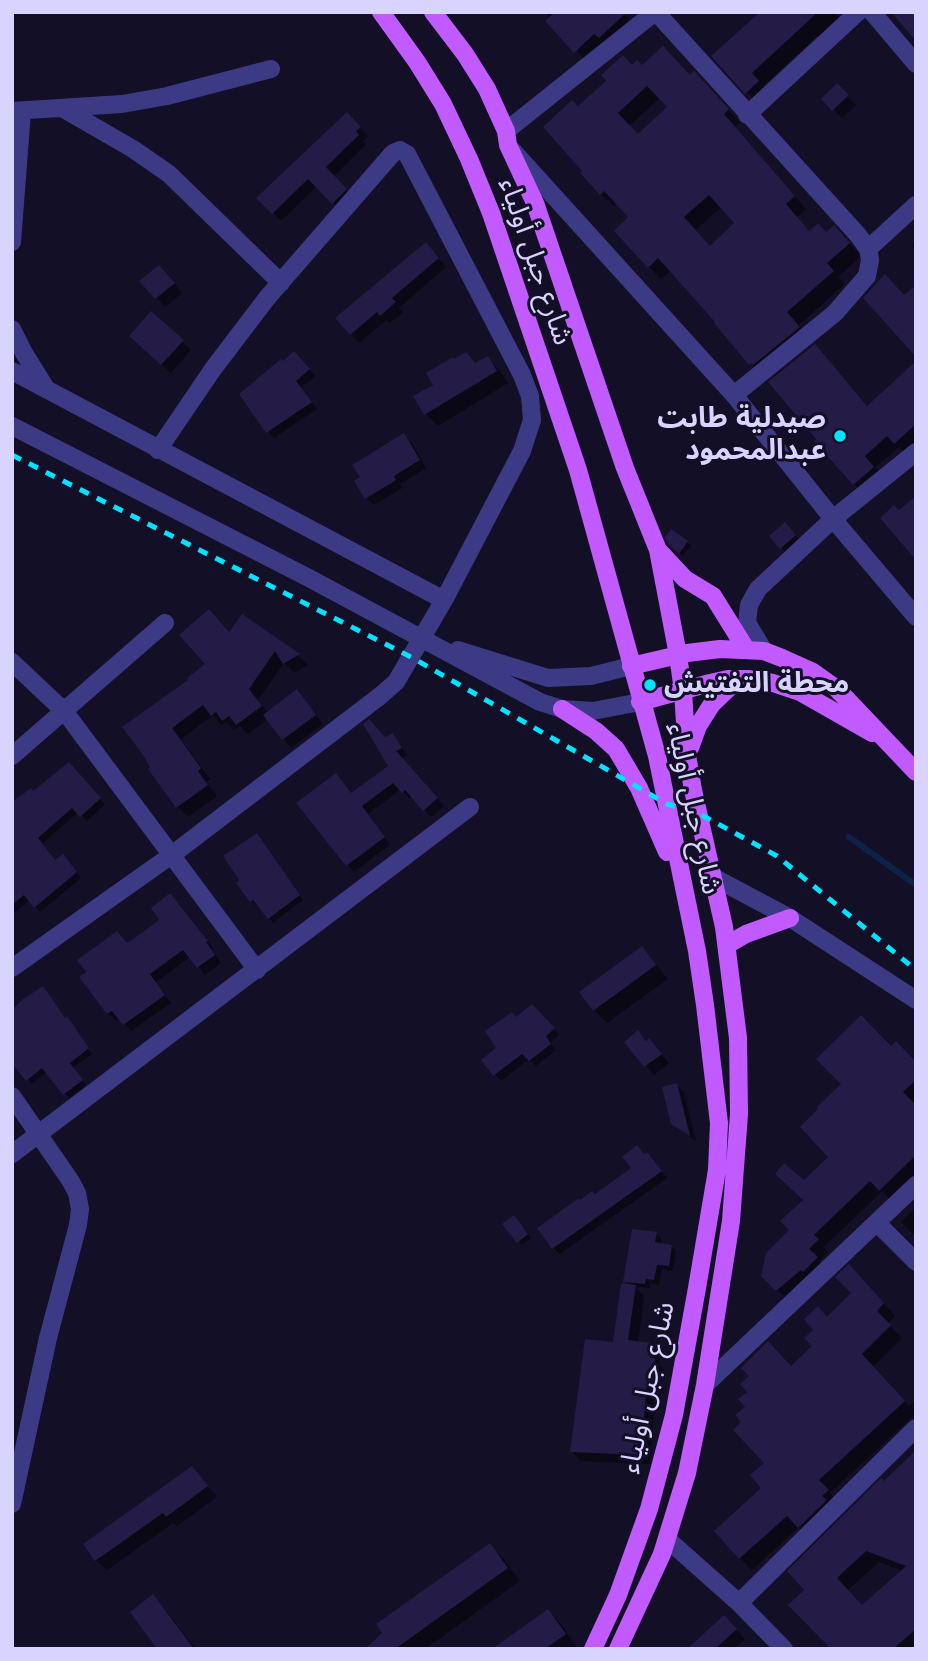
<!DOCTYPE html>
<meta charset="utf-8">
<style>
body{margin:0}
#map{position:relative;width:928px;height:1661px;overflow:hidden;background:#130f26;font-family:Jost,sans-serif}
canvas{display:block}
.frame{position:absolute;inset:0;border:14px solid #d9d4ff;pointer-events:none}
</style>
<div id="map">
<canvas width="928" height="1661"></canvas>
<div class="frame"></div>
</div>
<script>
const context = document.querySelector('canvas').getContext('2d');
context.lineJoin = 'round';
function fill(path, color) {
  context.fillStyle = color;
  context.fill(path, 'evenodd');
}
function toPath(rows) {
  const path = new Path2D();
  for (const r of rows) {
    path.moveTo(r[0], r[1]);
    for (let i = 2; i < r.length; i += 2) path.lineTo(r[i], r[i + 1]);
  }
  return path;
}
function stroke(path, color, width, dash) {
  context.strokeStyle = color;
  context.lineWidth = width;
  context.lineCap = dash ? 'butt' : 'round';
  context.setLineDash(dash || []);
  context.stroke(path);
}
function write(font, color, halo, rows, align = 'center') {
  context.font = font + ' Jost,"Noto Sans Arabic",sans-serif';
  context.lineWidth = 6;
  context.setLineDash([]);
  context.textBaseline = 'middle';
  context.strokeStyle = halo;
  context.fillStyle = color;
  for (const [text, x, y, turn = 0] of rows) {
    context.save();
    context.translate(x, y);
    context.rotate((+turn || 0) * Math.PI / 180);
    context.textAlign = isNaN(turn) ? turn : align;
    if (halo) context.strokeText(text, 0, 0);
    context.fillText(text, 0, 0);
    context.restore();
  }
}
const shadow = toPath([
 [545,12,622,12,636,28,588,64],
 [754,12,834,12,842,21,821,39,817,36,763,86,770,94,759,105,714,56,758,16],
 [632,67,690,77,706,86,740,123,735,127,806,209,797,218,810,233,846,240,861,256,838,277,845,284,799,325,811,340,762,376,671,270,661,279,649,267,631,218,617,203,614,206,601,194,578,109],
 [660,98,669,108,638,136,629,126],
 [722,207,737,223,711,248,695,230],
 [837,85,856,105,842,118,824,99],
 [347,114,368,136,363,141,366,144,333,177,354,198,341,211,317,186,281,221,259,198],
 [916,241,916,251,911,245],
 [434,253,446,267,399,308,403,312,390,323,386,320,359,343,337,318],
 [167,275,182,293,165,307,142,281],
 [152,313,191,350,171,373,139,344],
 [487,358,499,370,508,383,438,426,426,414,476,365],
 [826,358,868,407,916,363,916,446,906,455,899,447,875,468,884,479,866,495,854,484],
 [301,360,315,376,301,388,317,409,274,438,268,432,283,363],
 [404,436,412,443,426,468,400,484,402,488,374,505,366,498],
 [785,524,799,539,785,552,771,536],
 [687,542,691,546,683,556,669,543],
 [242,616,298,655,308,665,294,673,284,663,258,700,268,713,297,691,323,724,291,748,268,719,248,734,240,726,234,730,226,722,222,725,213,715,181,739,210,779,206,782,217,796,188,817,178,807,150,769,191,680,208,664],
 [393,735,407,755,402,758,444,806,431,817,412,796,410,799,401,789,368,814,390,845,354,872,347,864,352,795,390,767,385,739],
 [69,765,105,804,87,821,78,812,42,844,56,862,68,862,81,878,40,912,30,900,12,915,12,806],
 [262,840,303,900,273,923,258,904,256,906,252,901,238,883],
 [178,903,214,949,212,950,221,963,205,975,190,957,156,982,171,1003,131,1031,120,1018,116,1021,108,1013,82,977,162,920],
 [642,949,668,979,607,1023,594,1010],
 [532,1006,559,1035,550,1043,556,1050,536,1066,529,1059,501,1081,483,1061,498,1049,516,1019],
 [65,1020,71,1023,92,1054,73,1068,86,1085,69,1098,47,1071,32,1084,12,1060],
 [638,1033,657,1049,669,1063,654,1075,626,1042],
 [891,1048,916,1064,916,1101,913,1104,916,1108,916,1176,891,1200,882,1191,824,1247,828,1252,819,1261,827,1270,789,1301,763,1275,792,1230,805,1200,804,1183,831,1157],
 [677,1085,684,1092,696,1141,672,1123],
 [645,1155,654,1161,667,1178,560,1254,553,1248,596,1196,633,1169],
 [916,1208,916,1237,901,1222],
 [517,1221,531,1238,522,1245,518,1241],
 [656,1234,661,1239,660,1245,671,1246,676,1251,673,1271,662,1269,659,1285,650,1283,650,1288,635,1287,644,1296,638,1343,651,1344,661,1354,659,1365,664,1369,662,1381,657,1381,650,1464,581,1461,572,1452,615,1344,629,1286,625,1281],
 [861,1278,895,1316,888,1324,902,1338,873,1367,909,1406,916,1400,916,1421,912,1417,830,1493,839,1503,811,1539,799,1527,752,1570,740,1558,764,1488,766,1463,791,1368,815,1347,828,1319,854,1293],
 [916,1460,916,1649,834,1649,807,1590,884,1484],
 [879,1562,903,1571,862,1607,847,1591],
 [192,1468,217,1497,177,1526,173,1523,107,1570,96,1560],
 [490,1545,503,1558,520,1581,425,1649,382,1649,385,1633],
 [153,1596,165,1609,190,1642,198,1649,159,1649],
 [548,1611,561,1624,577,1648,495,1649],
 [724,1618,745,1639,734,1649,690,1649]
]);
const stream = toPath([
 [849,837,916,885]
]);
const building = toPath([
 [555,12,627,12,599,38,594,34,574,53,545,21],
 [760,12,818,12,752,73,759,81,745,94,711,56],
 [891,12,916,12,916,41],
 [663,46,690,75,694,71,729,109,724,114,795,196,786,204,809,231,818,223,826,232,834,225,850,243,827,263,834,271,787,312,800,327,753,365,751,363,749,365,714,323,715,322,658,258,648,268,614,231,628,217,604,191,600,195,580,173,582,171,543,127,572,100,578,106,606,81,601,75,623,55,632,65,637,60,642,65],
 [647,86,667,107,638,134,618,113],
 [709,195,734,223,710,246,684,217],
 [837,83,849,95,832,111,821,99],
 [347,112,361,127,356,131,359,135,326,167,347,189,332,204,308,179,272,214,256,198],
 [426,242,439,258,392,298,396,302,380,316,377,312,350,335,335,318],
 [159,265,175,283,155,299,139,281],
 [885,274,904,295,916,285,916,357,863,298],
 [151,311,184,340,161,365,129,336],
 [815,344,867,406,916,361,916,424,894,444,887,436,865,456,874,467,853,485,814,441,816,439,768,382],
 [294,351,310,369,296,381,312,402,266,433,239,394,281,359,283,361],
 [466,352,475,363,488,356,497,371,424,415,413,396,433,385,426,373,453,357,454,359],
 [404,433,420,460,394,476,396,480,365,499,354,481,360,477,352,465],
 [916,496,916,560,880,518,894,505,899,510],
 [785,522,796,535,780,549,769,536],
 [671,529,688,541,679,554,668,544,665,537],
 [209,609,229,632,242,614,300,654,283,664,275,651,249,689,262,706,236,725,229,716,222,721,216,712,211,716,203,705,172,728,201,768,198,771,208,785,176,808,148,769,150,767,143,755,122,727,188,680,187,678,205,664,179,635],
 [297,689,316,715,282,740,263,715],
 [369,719,385,737,393,733,402,748,396,751,438,798,423,811,405,790,402,793,393,783,362,806,385,837,346,866,296,803,336,773,351,793,388,766,363,724],
 [69,762,101,798,80,817,72,808,38,838,55,860,63,854,77,872,34,908,24,895,12,905,12,802,31,788,33,791],
 [257,833,300,895,268,919,253,900,250,902,236,883,239,880,223,856],
 [170,893,208,941,206,942,215,955,197,968,183,950,150,974,165,995,123,1025,112,1011,107,1014,79,977,86,972,77,960,117,931,127,943,136,937,159,920,151,908],
 [642,946,656,965,593,1011,579,992],
 [43,986,65,1018,67,1016,89,1048,70,1063,83,1080,63,1095,42,1068,26,1081,12,1064,12,1010,23,999],
 [532,1004,555,1028,546,1036,551,1044,529,1061,522,1054,493,1076,481,1060,496,1048,485,1031,512,1012,516,1017],
 [861,1015,891,1046,896,1041,916,1062,916,1080,903,1092,916,1105,916,1155,879,1191,870,1181,814,1235,819,1239,809,1249,818,1257,803,1272,801,1270,776,1291,761,1276,766,1253,789,1230,780,1221,803,1200,775,1174,784,1163,804,1180,828,1157,800,1127,818,1109,817,1107,841,1084,816,1059],
 [638,1030,646,1041,649,1038,662,1054,644,1067,624,1042],
 [677,1083,690,1136,671,1124,662,1087],
 [637,1145,644,1154,647,1152,662,1171,552,1249,537,1228,579,1198,580,1200,592,1191,595,1194,631,1168,622,1157],
 [514,1215,528,1234,517,1243,502,1224],
 [632,1229,657,1232,655,1242,672,1245,669,1266,657,1265,654,1280,646,1279,645,1284,623,1282],
 [849,1264,884,1303,877,1311,891,1325,862,1354,905,1401,819,1480,829,1490,822,1496,827,1500,798,1528,787,1516,739,1559,714,1531,761,1488,750,1475,764,1463,733,1430,741,1422,735,1415,745,1407,738,1399,747,1392,740,1384,749,1376,741,1368,768,1341,791,1366,812,1346,804,1338,813,1330,804,1319,818,1306,827,1317,851,1293,835,1277],
 [621,1283,636,1285,628,1340,652,1343,650,1358,655,1358,653,1372,648,1372,641,1455,570,1452,585,1339,613,1342],
 [916,1450,916,1629,893,1649,831,1649,788,1605,804,1590,787,1571,881,1478,884,1481],
 [866,1551,906,1566,862,1605,837,1578],
 [192,1466,208,1486,166,1517,163,1513,95,1561,83,1544],
 [490,1543,508,1568,395,1649,365,1649,382,1633,376,1624],
 [153,1594,171,1618,194,1649,157,1649,130,1612],
 [548,1609,566,1634,545,1649,492,1649],
 [724,1615,737,1629,715,1649,687,1649]
]);
const minor = toPath([
 [656,12,858,235,868,249,870,260,867,276,835,313,734,395],
 [872,12,916,64],
 [62,108,133,149,169,174,281,283],
 [12,111,122,104,167,96,271,69],
 [747,115,858,12],
 [506,131,655,12],
 [513,151,734,395,833,519,916,617],
 [12,242,22,112],
 [868,249,916,205],
 [12,329,24,353,47,390],
 [12,371,444,600],
 [12,426,307,577,540,702,562,709,593,711,640,702],
 [458,650,548,678,591,676,631,666],
 [764,651,747,623,749,605,758,589,833,519,916,452],
 [12,662,65,712,257,970],
 [12,756,165,623],
 [713,877,790,918,916,1000],
 [12,968,173,854,380,696,396,682,444,600,522,451,532,420,530,396,522,375,407,154,400,150,393,153,267,298,213,369,158,450],
 [12,1096,70,1180,77,1193,80,1209,78,1225,48,1338,12,1504],
 [12,1154,470,807],
 [877,1223,916,1262],
 [705,1385,916,1185],
 [667,1539,739,1603,784,1649],
 [739,1603,916,1428]
]);
const major = toPath([
 [381,12,417,62,443,104,469,159,491,213,578,470,657,756,697,951,705,1005,719,1123,717,1170,697,1288,674,1415,649,1509,618,1595,593,1649],
 [433,12,465,54,487,89,506,131,508,145,535,203,625,468,658,550,678,655,683,691,687,755,693,790,724,927,738,1038,739,1114,731,1221,705,1385,687,1473,662,1554,618,1649],
 [658,550,685,579,713,596,746,649],
 [631,666,687,653,720,649,764,651,782,658,813,672,837,689,916,772],
 [640,702,710,683,728,679,748,679,773,683,800,692,872,733],
 [562,709,596,731,616,749,639,788,667,852],
 [690,748,698,726,712,704,732,685,745,680],
 [727,945,746,934,790,918]
]);
const rail = toPath([
 [12,455,411,657,667,804,698,813,777,856,916,970]
]);
const markers = [
 [840,436,7,"#00e5ff"],
 [650,685,7,"#00e5ff"]
];
const streetNames = [
 ["شارع جبل أولياء",534,262,71],
 ["شارع جبل أولياء",692,809,78],
 ["شارع جبل أولياء",649,1388,-78]
];
const poiNames = [
 ["صيدلية طابت",826,420],
 ["عبدالمحمود",826,452],
 ["محطة التفتيش",664,685,"left"]
];
fill(shadow, '#0007');
stroke(stream, '#0c2248', 6);
fill(building, '#241b47');
stroke(minor, '#3d3a85', 18);
stroke(major, '#c25bff', 18);
stroke(rail, '#00e5ff', 5, [10, 9]);
for (const [x, y, r, color] of markers) {
  const dot = new Path2D();
  dot.arc(x, y, r, 0, 2 * Math.PI);
  context.fillStyle = color;
  context.fill(dot);
  stroke(dot, '#130f26', 2.5);
}
write('28px', '#d9d4ff', '#130f26', streetNames);
write('bold 28px', '#d9d4ff', '#130f26', poiNames, 'right');
</script>
